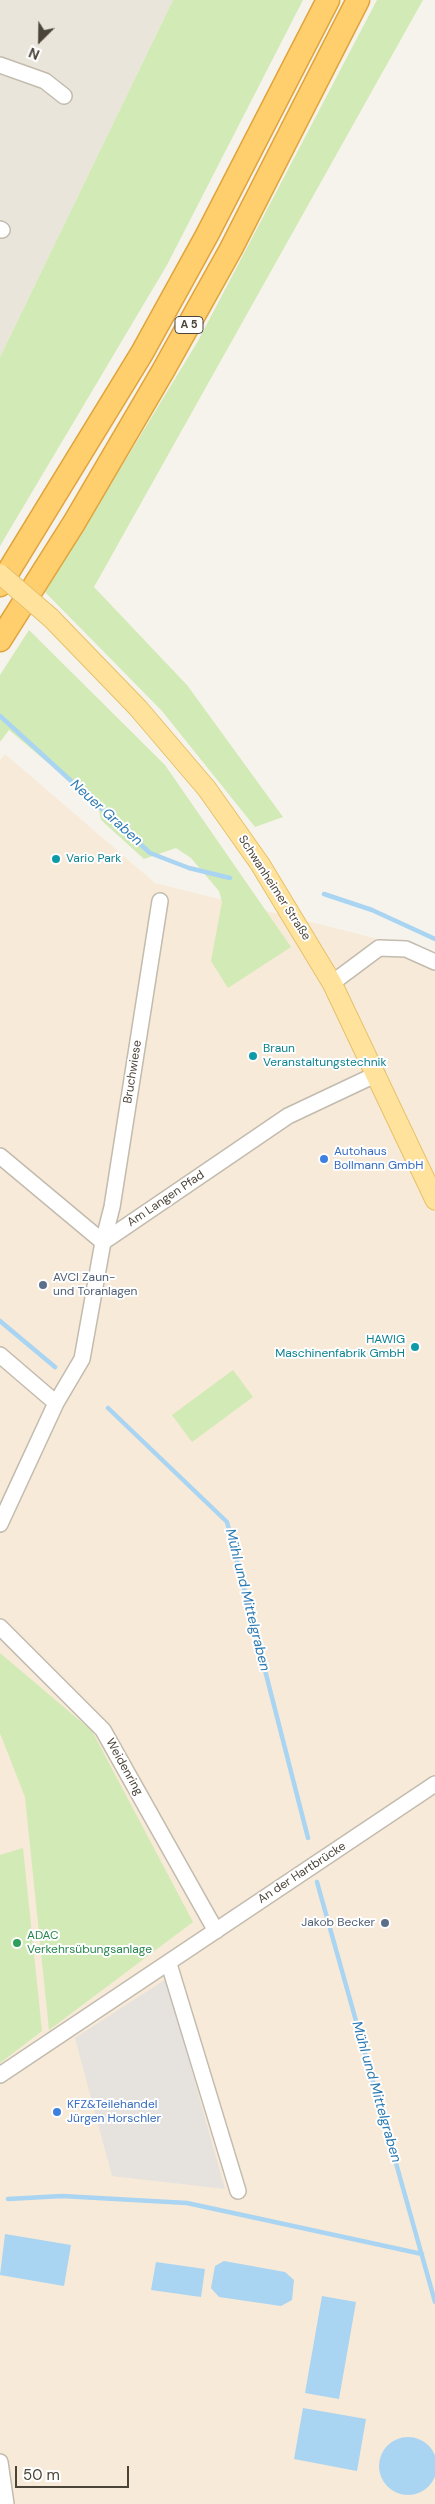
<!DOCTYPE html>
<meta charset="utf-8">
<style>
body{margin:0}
#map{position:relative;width:435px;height:2504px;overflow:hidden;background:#f6f3ec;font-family:"DM Sans",sans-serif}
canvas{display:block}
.north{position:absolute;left:15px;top:15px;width:50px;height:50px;-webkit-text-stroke:4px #fff;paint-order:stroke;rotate:203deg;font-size:14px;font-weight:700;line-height:20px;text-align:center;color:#4b4439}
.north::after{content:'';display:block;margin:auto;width:18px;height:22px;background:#4b4439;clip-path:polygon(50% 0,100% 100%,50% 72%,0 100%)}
.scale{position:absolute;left:15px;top:2466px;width:114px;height:22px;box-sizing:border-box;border:2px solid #4b4439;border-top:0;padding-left:6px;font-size:15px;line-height:18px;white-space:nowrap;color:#4b4439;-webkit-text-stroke:4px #fff;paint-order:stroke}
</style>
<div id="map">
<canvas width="435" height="2504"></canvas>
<div class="north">N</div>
<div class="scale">50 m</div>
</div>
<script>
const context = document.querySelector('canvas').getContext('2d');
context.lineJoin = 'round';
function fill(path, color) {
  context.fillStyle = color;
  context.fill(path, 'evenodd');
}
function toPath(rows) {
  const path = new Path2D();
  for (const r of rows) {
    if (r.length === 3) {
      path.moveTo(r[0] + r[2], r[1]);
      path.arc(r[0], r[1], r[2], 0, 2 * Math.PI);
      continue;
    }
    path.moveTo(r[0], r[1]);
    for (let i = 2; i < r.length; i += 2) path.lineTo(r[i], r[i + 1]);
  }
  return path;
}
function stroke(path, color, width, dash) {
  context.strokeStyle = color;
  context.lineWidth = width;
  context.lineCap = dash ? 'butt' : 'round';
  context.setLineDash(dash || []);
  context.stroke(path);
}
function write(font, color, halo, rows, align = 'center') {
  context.font = font + ' "DM Sans",sans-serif';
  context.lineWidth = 4;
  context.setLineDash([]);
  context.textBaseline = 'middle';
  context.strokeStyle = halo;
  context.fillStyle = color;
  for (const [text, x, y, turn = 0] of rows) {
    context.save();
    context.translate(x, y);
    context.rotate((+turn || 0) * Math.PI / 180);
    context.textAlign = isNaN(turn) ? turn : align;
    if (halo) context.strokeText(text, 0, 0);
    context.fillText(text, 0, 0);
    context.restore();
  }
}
const residential = toPath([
 [0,0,173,0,0,357]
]);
const commercial = toPath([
 [5,754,155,883,386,941,435,965,435,2504,0,2504,0,760]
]);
const industrial = toPath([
 [166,1979,225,2189,112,2176,75,2038]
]);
const green = toPath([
 [173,0,303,0,167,265,0,546,0,357],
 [377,0,423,0,94,587,187,685,283,817,255,827,162,711,45,592,198,341],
 [29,630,165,765,291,947,228,988,211,961,222,902,219,891,191,858,176,848,144,859,101,820,98,805,9,730,0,742,0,675],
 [233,1370,253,1397,192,1442,172,1415],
 [0,1653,92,1731,193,1922,49,2030,25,1797,0,1733],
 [23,1848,42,2031,0,2063,0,1855]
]);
const water = toPath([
 [5,2234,71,2245,64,2286,0,2275],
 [224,2261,285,2272,294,2280,292,2300,281,2306,219,2297,211,2288,215,2266],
 [156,2262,205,2269,201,2297,151,2290],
 [322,2296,356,2302,339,2399,305,2393],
 [303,2408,366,2419,357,2471,294,2459],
 [408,2466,29]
]);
const stream = toPath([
 [0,716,150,853,189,868,230,878],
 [324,894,372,910,435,939],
 [0,1321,55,1367],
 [108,1408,227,1522,308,1838],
 [317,1882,435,2302],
 [8,2199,62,2196,187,2203,422,2254]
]);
const minor = toPath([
 [0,65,45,81,64,96],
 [0,229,2,230],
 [332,983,379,948,406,949,435,962],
 [0,1156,103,1242],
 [103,1242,288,1116,377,1074],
 [0,1355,56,1403],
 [0,1524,56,1403,82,1359,103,1242,112,1207,160,901],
 [0,1627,103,1730,216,1931],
 [169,1964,238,2191],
 [0,2075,435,1784],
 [0,2462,6,2504]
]);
const major = toPath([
 [51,618,138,708,207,789,260,864,332,983,435,1200]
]);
const highway = toPath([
 [0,585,142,353,207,235,328,0],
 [0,640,74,523,163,371,231,249,358,0]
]);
const majorBridge = toPath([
 [0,574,51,618]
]);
const markers = [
 [56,859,5,"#0f9aa8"],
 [253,1056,5,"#0f9aa8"],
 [324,1159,5,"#3f7fe0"],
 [43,1285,5,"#5c6f8a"],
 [415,1347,5,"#0f9aa8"],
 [385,1923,5,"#5c6f8a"],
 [17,1943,5,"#2e9e5b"],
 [57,2112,5,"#3f7fe0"]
];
const shields = [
 [189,325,28]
];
const shieldNames = [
 ["A 5",189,325]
];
const cultureNames = [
 ["Vario Park",66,859],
 ["Braun",263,1049],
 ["Veranstaltungstechnik",263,1063],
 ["HAWIG",405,1340,"right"],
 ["Maschinenfabrik GmbH",405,1354,"right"]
];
const streetNames = [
 ["Schwanheimer Straße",274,888,57],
 ["Bruchwiese",133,1072,-81],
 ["Am Langen Pfad",166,1199,-34],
 ["Weidenring",124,1767,61],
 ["An der Hartbrücke",302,1873,-33]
];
const shopNames = [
 ["Autohaus",334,1152],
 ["Bollmann GmbH",334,1166],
 ["KFZ&Teilehandel",67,2105],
 ["Jürgen Horschler",67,2119]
];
const serviceNames = [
 ["AVCI Zaun-",53,1278],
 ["und Toranlagen",53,1292],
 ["Jakob Becker",375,1923,"right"]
];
const leisureNames = [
 ["ADAC",27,1936],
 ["Verkehrsübungsanlage",27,1950]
];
const waterNames = [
 ["Neuer Graben",106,813,42],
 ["Mühl und Mittelgraben",247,1600,76],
 ["Mühl und Mittelgraben",376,2092,74]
];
fill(residential, '#eae5da');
fill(commercial, '#f7ead8');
fill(industrial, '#e6e2dd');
fill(green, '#d2eab5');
fill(water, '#a9d4f2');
stroke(stream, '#a9d4f2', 4.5);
stroke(minor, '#c2bbae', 18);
stroke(major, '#e6c16a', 21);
stroke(highway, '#e0a43c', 25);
stroke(minor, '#fff', 15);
stroke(major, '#ffe39c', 19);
stroke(highway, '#ffcf6e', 22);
stroke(majorBridge, '#e6c16a', 21, []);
stroke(majorBridge, '#ffe39c', 19);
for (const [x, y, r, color] of markers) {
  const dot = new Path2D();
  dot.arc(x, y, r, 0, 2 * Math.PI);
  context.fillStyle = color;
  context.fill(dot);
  stroke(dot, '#fff', 2);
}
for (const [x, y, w] of shields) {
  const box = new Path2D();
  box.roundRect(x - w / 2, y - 8.5, w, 17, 4);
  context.fillStyle = '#fff';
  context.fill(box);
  stroke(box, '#4b4439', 1);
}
write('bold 11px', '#4b4439', null, shieldNames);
write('12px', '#0d838f', '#fff', cultureNames, 'left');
write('12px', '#4b4439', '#fff', streetNames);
write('12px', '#366cbe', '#fff', shopNames, 'left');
write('12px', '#4e5e75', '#fff', serviceNames, 'left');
write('12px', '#27864d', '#fff', leisureNames, 'left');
write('italic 14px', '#2e7ab2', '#fff', waterNames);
</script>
